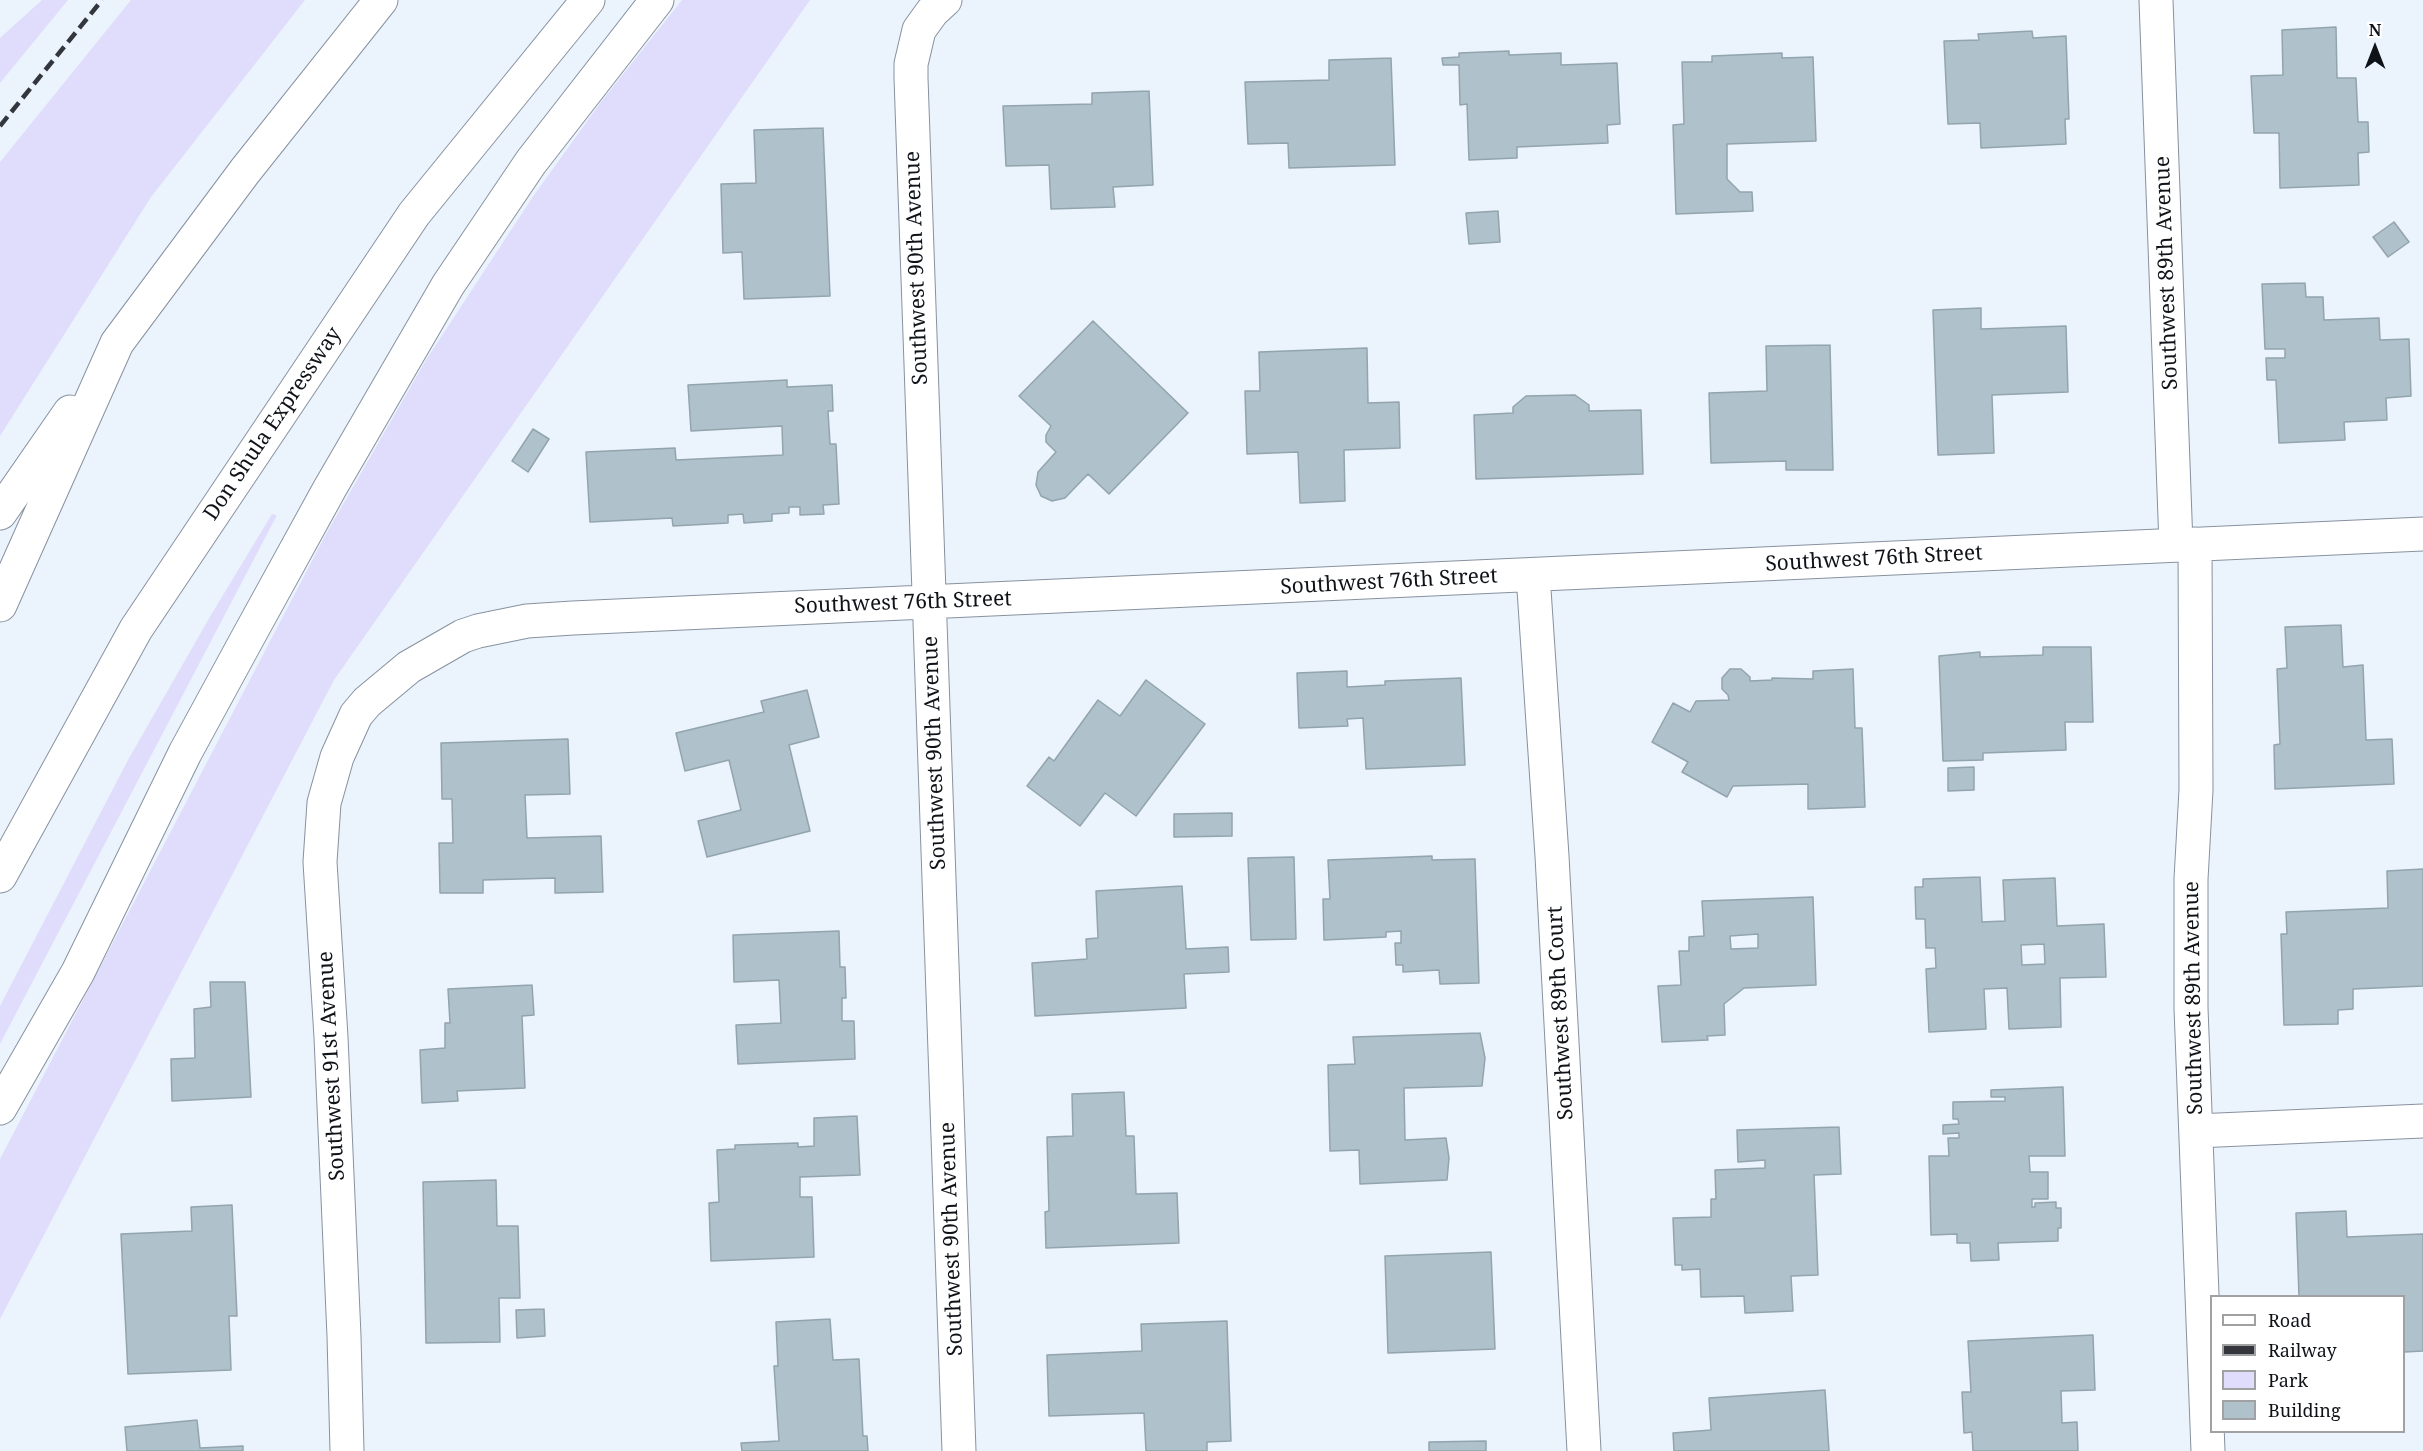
<!DOCTYPE html>
<style>
body{margin:0}
#map{position:relative;width:2423px;height:1451px;overflow:hidden;background:#ebf3fc;font-family:"Noto Serif",serif}
canvas{display:block}
.legend{position:absolute;left:2210px;top:1295px;width:195px;height:138px;box-sizing:border-box;background:#fff;border:2px solid #9fa1a3;margin:0;padding:8px 10px;list-style:none;font-size:18px;color:#0f1318}
.legend li{display:flex;align-items:center;gap:12px;height:30px}
.legend b{width:30px;border:2px solid #9fa1a3}
.north{position:absolute;left:2345px;top:18px;width:60px;height:60px;-webkit-text-stroke:4px #fff;paint-order:stroke;rotate:0deg;font-size:16px;font-weight:700;line-height:24px;text-align:center;color:#0f1318}
.north::after{content:'';display:block;margin:auto;width:21px;height:27px;background:#0f1318;clip-path:polygon(50% 0,100% 100%,50% 72%,0 100%)}
</style>
<div id="map">
<canvas width="2423" height="1451"></canvas>
<ul class="legend">
<li><b style="height:8px;background:#fff"></b>Road</li>
<li><b style="height:8px;background:#33373d"></b>Railway</li>
<li><b style="height:16px;background:#e0ddfc"></b>Park</li>
<li><b style="height:16px;background:#afc1cb"></b>Building</li>
</ul>
<div class="north">N</div>
</div>
<script>
const context = document.querySelector('canvas').getContext('2d');
context.lineJoin = 'round';
function fill(path, color) {
  context.fillStyle = color;
  context.fill(path, 'evenodd');
}
function toPath(rows) {
  const path = new Path2D();
  for (const r of rows) {
    path.moveTo(r[0], r[1]);
    for (let i = 2; i < r.length; i += 2) path.lineTo(r[i], r[i + 1]);
  }
  return path;
}
function stroke(path, color, width, dash) {
  context.strokeStyle = color;
  context.lineWidth = width;
  context.lineCap = dash ? 'butt' : 'round';
  context.setLineDash(dash || []);
  context.stroke(path);
}
function write(font, color, halo, rows, align = 'center') {
  context.font = font + ' "Noto Serif",serif';
  context.lineWidth = 4.5;
  context.setLineDash([]);
  context.textBaseline = 'middle';
  context.strokeStyle = halo;
  context.fillStyle = color;
  for (const [text, x, y, turn = 0] of rows) {
    context.save();
    context.translate(x, y);
    context.rotate((+turn || 0) * Math.PI / 180);
    context.textAlign = isNaN(turn) ? turn : align;
    if (halo) context.strokeText(text, 0, 0);
    context.fillText(text, 0, 0);
    context.restore();
  }
}
const green = toPath([
 [42,0,68,0,0,83,0,38],
 [131,0,305,0,151,197,0,436,0,162],
 [682,0,810,0,334,680,0,1319,0,1159,326,534,426,360,534,195,601,102],
 [272,514,276,515,276,517,0,1044,0,1006,128,760,211,615]
]);
const building = toPath([
 [2336,27,2337,78,2356,78,2358,122,2368,122,2369,152,2358,153,2359,185,2280,188,2279,133,2254,133,2251,76,2283,75,2282,30,2336,27],
 [2032,31,2033,38,2066,36,2069,119,2065,119,2066,144,1981,148,1980,123,1948,124,1944,41,1979,40,1978,34,2032,31],
 [1509,51,1509,55,1561,53,1561,65,1617,63,1620,124,1607,125,1608,143,1517,147,1517,158,1469,160,1467,104,1460,105,1459,65,1443,65,1442,58,1459,57,1459,53,1509,51],
 [1782,53,1782,58,1813,57,1816,141,1727,144,1727,179,1740,192,1752,192,1753,211,1676,214,1673,125,1684,124,1682,62,1712,62,1712,56,1782,53],
 [1391,58,1395,165,1289,168,1288,143,1248,144,1245,82,1329,80,1329,60,1391,58],
 [1149,91,1153,185,1113,187,1115,207,1051,209,1049,165,1006,166,1003,106,1092,104,1092,93,1149,91],
 [823,128,830,296,744,299,742,252,723,253,721,184,756,183,754,130,823,128],
 [1498,211,1500,242,1469,244,1466,213,1498,211],
 [2394,222,2409,242,2388,257,2373,237,2394,222],
 [2305,283,2306,297,2323,297,2324,320,2379,318,2380,340,2409,339,2411,396,2386,398,2387,420,2344,422,2345,440,2279,443,2276,380,2267,380,2266,358,2285,358,2285,349,2265,349,2262,284,2305,283],
 [1981,308,1981,329,2066,326,2068,392,1992,395,1994,453,1938,455,1933,310,1981,308],
 [1093,321,1188,413,1109,494,1088,474,1065,498,1052,501,1041,496,1036,485,1038,472,1056,452,1046,442,1046,435,1051,426,1019,396,1093,321],
 [1830,345,1833,470,1786,470,1786,461,1711,463,1709,393,1767,391,1766,346,1830,345],
 [1367,348,1368,403,1399,402,1400,448,1344,450,1345,501,1300,503,1298,452,1247,454,1245,391,1260,391,1259,352,1367,348],
 [787,380,787,387,832,385,833,411,828,411,830,444,836,444,839,504,823,505,824,514,800,515,800,507,789,507,789,513,772,514,772,521,744,523,743,514,728,515,728,523,673,526,672,518,590,522,586,452,675,448,676,460,783,455,782,426,691,431,688,385,787,380],
 [1575,395,1589,405,1589,411,1641,410,1643,474,1476,479,1474,415,1513,413,1513,407,1526,396,1575,395],
 [533,429,549,439,528,472,512,461,533,429],
 [2341,625,2343,667,2363,665,2366,740,2392,739,2394,784,2275,789,2274,745,2280,744,2277,669,2287,668,2285,627,2341,625],
 [2043,647,2091,647,2093,722,2065,722,2066,750,1983,753,1983,760,1943,761,1939,656,1980,652,1980,657,2043,655,2043,647],
 [1730,669,1741,669,1750,677,1750,681,1772,680,1772,678,1813,679,1813,671,1853,669,1855,728,1862,728,1865,807,1808,809,1808,784,1733,786,1727,797,1682,772,1688,762,1652,742,1673,703,1690,712,1696,701,1729,700,1728,695,1722,689,1722,678,1730,669],
 [1347,671,1347,687,1385,685,1385,681,1461,678,1465,765,1366,769,1363,718,1347,719,1348,726,1299,728,1297,673,1347,671],
 [1146,680,1205,724,1136,816,1105,793,1080,826,1027,786,1049,757,1054,761,1098,700,1120,716,1146,680],
 [807,690,819,737,789,745,810,831,707,857,698,821,741,810,729,760,685,771,676,733,764,712,761,701,807,690],
 [568,739,570,794,525,795,527,838,601,836,603,892,555,893,555,878,483,880,483,893,440,893,439,843,453,843,452,799,442,799,441,743,568,739],
 [1974,767,1974,790,1948,791,1948,768,1974,767],
 [1232,813,1232,836,1174,837,1174,814,1232,813],
 [1432,856,1432,860,1475,859,1479,983,1440,984,1439,970,1403,972,1403,965,1396,965,1395,943,1401,943,1401,931,1386,932,1386,937,1324,940,1323,899,1330,899,1328,860,1432,856],
 [1294,857,1296,939,1251,940,1248,858,1294,857],
 [2423,869,2423,986,2353,989,2353,1009,2338,1010,2338,1024,2284,1025,2281,934,2287,934,2286,912,2388,908,2387,871,2423,869],
 [1980,877,1982,922,2005,921,2003,880,2055,878,2057,926,2104,924,2106,977,2060,978,2061,1027,2009,1029,2007,988,1984,989,1986,1029,1929,1032,1926,969,1936,968,1935,948,1926,948,1925,919,1916,919,1915,887,1923,887,1923,879,1980,877],
 [2044,944,2045,964,2022,965,2021,945,2044,944],
 [1182,886,1186,949,1228,947,1229,972,1184,974,1186,1008,1035,1016,1032,963,1087,959,1086,939,1098,938,1096,891,1182,886],
 [1813,897,1816,985,1744,988,1724,1004,1725,1035,1707,1036,1708,1040,1662,1042,1658,986,1681,985,1679,951,1689,951,1689,937,1704,936,1702,901,1813,897],
 [1758,934,1758,948,1731,949,1730,936,1758,934],
 [839,931,840,967,845,967,846,998,842,998,842,1021,854,1021,855,1059,738,1064,736,1025,781,1023,779,980,734,982,733,935,839,931],
 [210,982,245,982,251,1097,172,1101,171,1059,195,1058,194,1009,211,1007,210,982],
 [532,985,534,1015,522,1016,525,1088,457,1091,458,1101,422,1103,420,1050,445,1048,445,1023,450,1023,448,989,532,985],
 [1480,1033,1485,1058,1482,1086,1404,1088,1405,1140,1446,1138,1449,1158,1447,1180,1360,1184,1359,1150,1330,1151,1328,1065,1355,1064,1353,1037,1480,1033],
 [2063,1087,2065,1156,2029,1156,2030,1172,2048,1172,2048,1199,2032,1199,2032,1207,2035,1207,2035,1203,2056,1202,2056,1208,2061,1208,2061,1228,2058,1228,2058,1241,1998,1243,1999,1260,1971,1261,1970,1243,1957,1243,1957,1234,1931,1235,1929,1156,1949,1156,1948,1138,1959,1138,1959,1133,1943,1134,1943,1125,1959,1124,1958,1119,1953,1119,1953,1102,2005,1101,2005,1097,1991,1097,1991,1090,2063,1087],
 [1124,1092,1126,1136,1134,1136,1136,1194,1177,1193,1179,1243,1046,1248,1045,1212,1049,1211,1047,1137,1073,1136,1072,1094,1124,1092],
 [857,1116,860,1175,800,1177,800,1197,812,1197,814,1257,711,1261,709,1203,719,1202,717,1150,735,1149,735,1145,798,1143,798,1147,814,1146,814,1118,857,1116],
 [1839,1127,1841,1174,1814,1175,1818,1275,1791,1276,1793,1311,1745,1313,1744,1296,1701,1297,1700,1269,1682,1270,1682,1265,1675,1265,1673,1218,1711,1217,1711,1199,1716,1199,1715,1170,1765,1168,1765,1160,1738,1162,1737,1130,1839,1127],
 [496,1180,497,1226,518,1226,520,1298,499,1298,500,1342,426,1343,423,1182,496,1180],
 [232,1205,237,1316,229,1316,231,1370,128,1374,121,1234,192,1231,191,1207,232,1205],
 [2346,1211,2347,1237,2423,1234,2423,1351,2404,1352,2404,1296,2299,1296,2296,1213,2346,1211],
 [1491,1252,1495,1349,1388,1353,1385,1256,1491,1252],
 [544,1309,545,1336,517,1338,516,1310,544,1309],
 [830,1319,833,1360,859,1359,863,1436,867,1436,868,1451,742,1451,741,1443,779,1441,774,1366,778,1366,776,1322,830,1319],
 [1227,1321,1231,1441,1207,1442,1207,1451,1146,1451,1144,1413,1049,1416,1047,1355,1142,1351,1141,1324,1227,1321],
 [2093,1335,2095,1390,2061,1391,2062,1423,2077,1422,2078,1451,1973,1451,1972,1432,1964,1433,1962,1392,1971,1392,1968,1341,2093,1335],
 [1825,1390,1829,1451,1674,1451,1673,1433,1711,1430,1709,1398,1825,1390],
 [197,1420,200,1448,243,1446,243,1451,127,1451,125,1427,197,1420],
 [1486,1441,1486,1451,1429,1451,1429,1442,1486,1441]
]);
const minor = toPath([
 [945,0,932,12,919,30,911,64,911,78,959,1451],
 [2156,0,2176,545],
 [2195,544,2196,790,2191,879,2191,1008,2208,1451],
 [1533,575,1552,856,1584,1451],
 [2196,1131,2423,1121],
 [347,1451,344,1336,331,1037,320,862,324,803,337,757,356,715,367,702,409,667,463,636,478,631,527,621,573,618,2423,534]
]);
const motorway = toPath([
 [0,513,70,412],
 [0,605,117,343,245,171,381,0],
 [0,876,136,629,414,214,588,0],
 [0,1108,78,972,185,753,247,639,330,488,448,285,531,162,657,0]
]);
const rail = toPath([
 [0,126,102,0]
]);
const streetNames = [
 ["Southwest 90th Avenue",917,268,-92],
 ["Southwest 89th Avenue",2167,273,-92],
 ["Don Shula Expressway",273,424,-56],
 ["Southwest 76th Street",1874,559,-3],
 ["Southwest 76th Street",1389,582,-3],
 ["Southwest 76th Street",903,603,-2],
 ["Southwest 90th Avenue",935,753,-92],
 ["Southwest 89th Avenue",2194,998,-91],
 ["Southwest 89th Court",1561,1013,-93],
 ["Southwest 91st Avenue",332,1066,-93],
 ["Southwest 90th Avenue",952,1239,-92]
];
fill(green, '#e0ddfc');
fill(building, '#afc1cb');
stroke(building, '#92a4ae', 1.5);
stroke(minor, '#8792a0', 35);
stroke(motorway, '#8792a0', 35);
stroke(minor, '#fff', 33);
stroke(motorway, '#fff', 33);
stroke(rail, '#33373d', 4.5, [12, 6]);
write('21px', '#0f1318', '#fff', streetNames);
</script>
